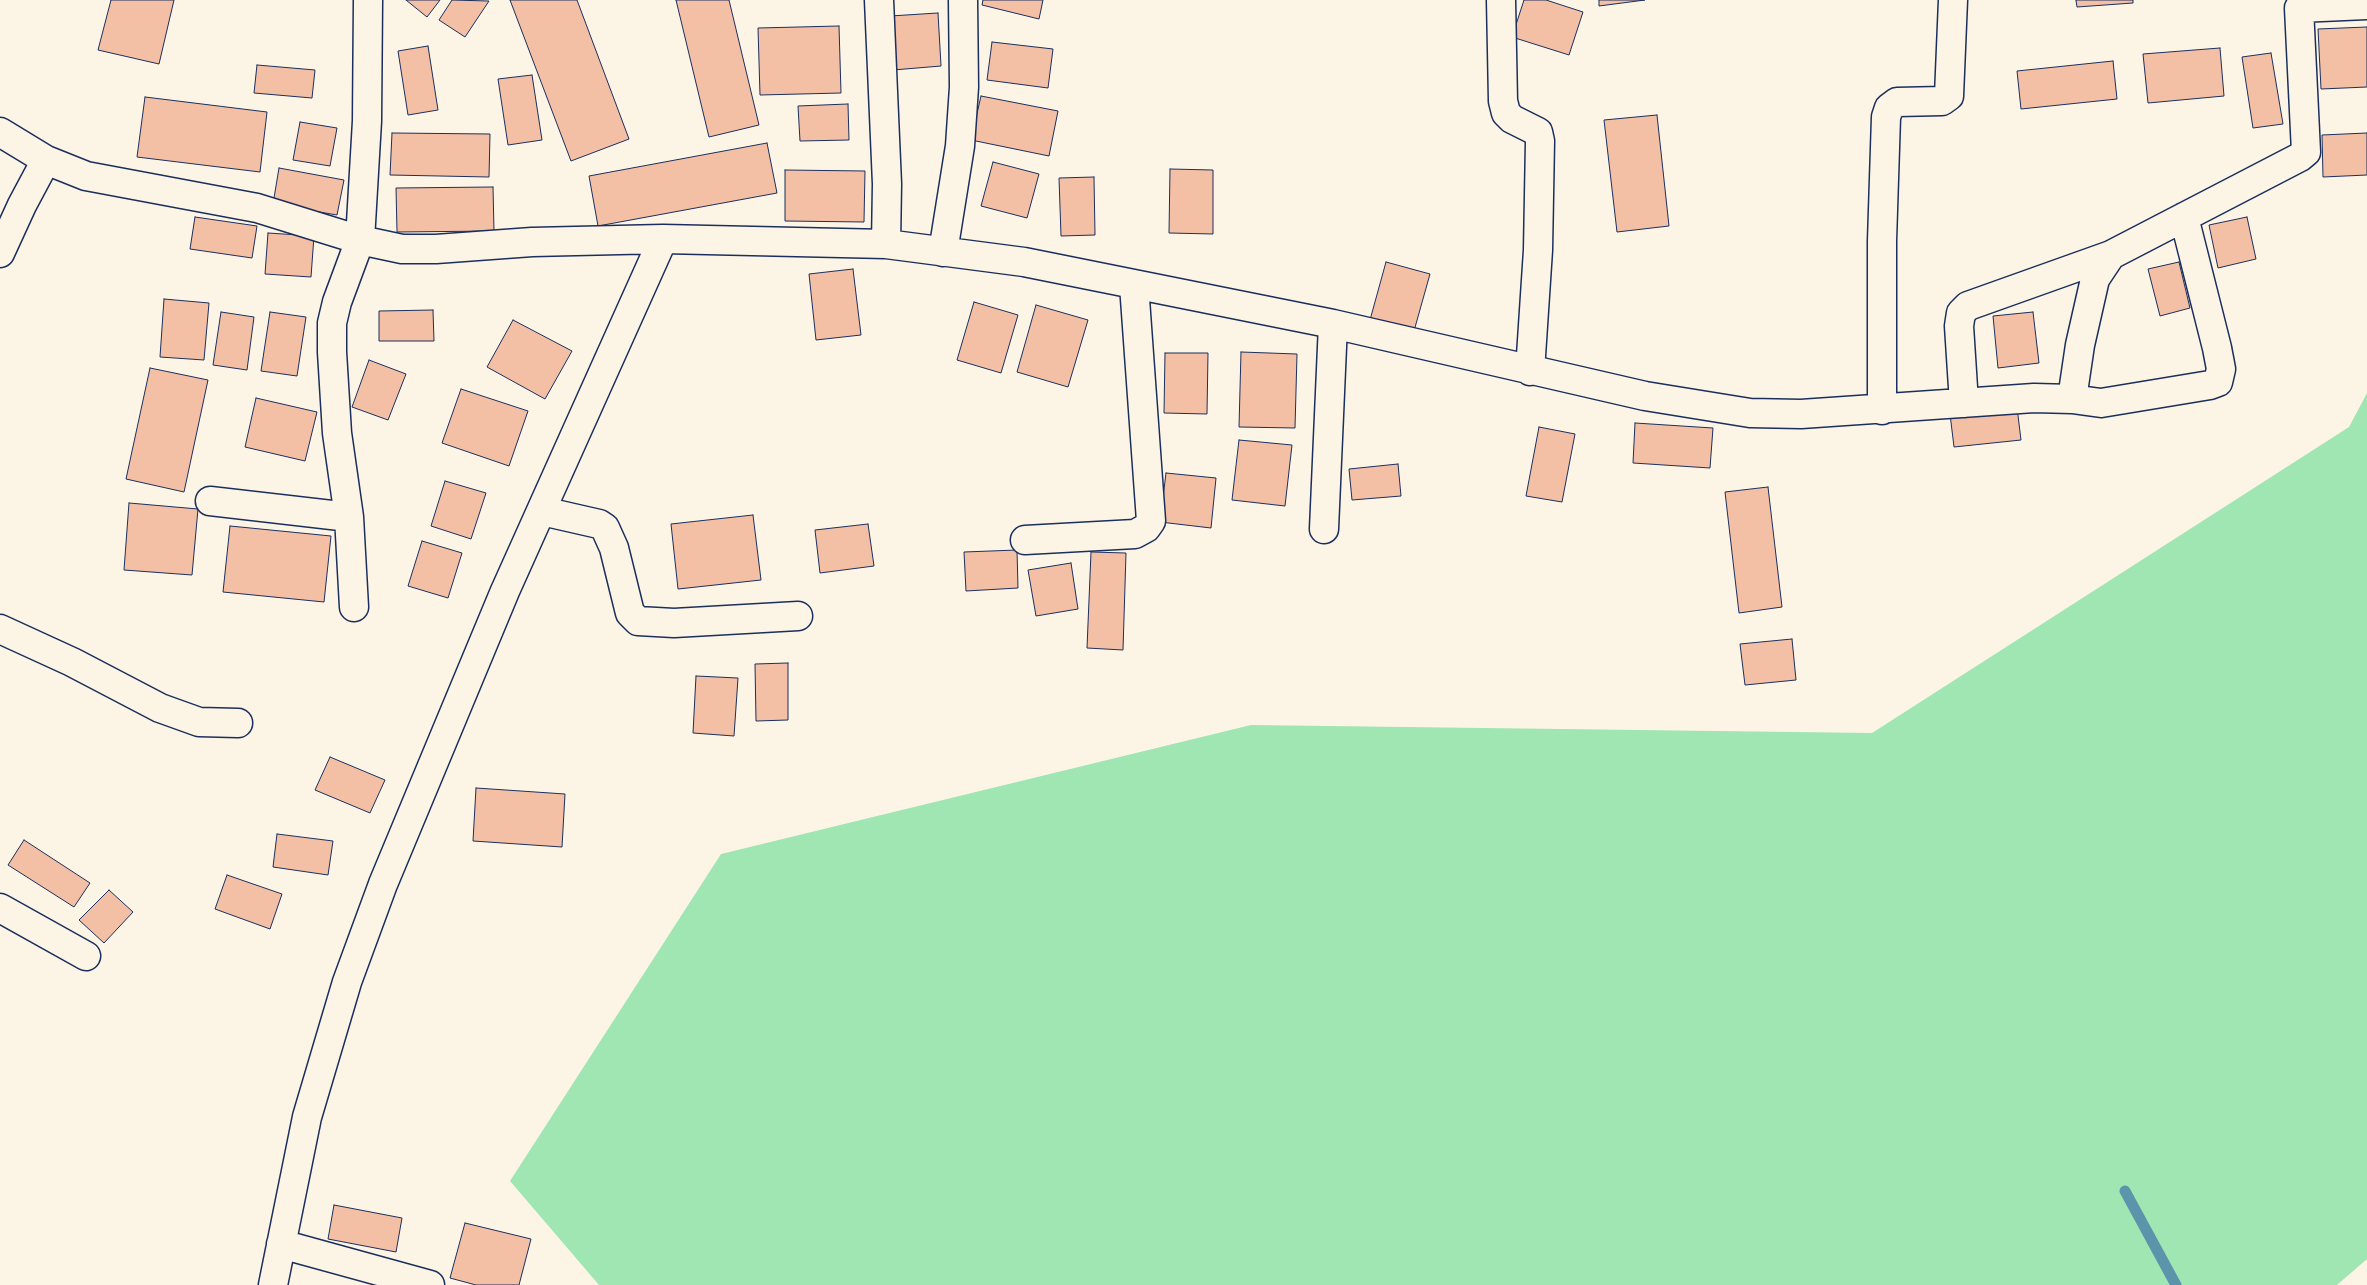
<!DOCTYPE html>
<style>
body{margin:0}
canvas{display:block;background:#fcf5e5}
</style>
<canvas width="2367" height="1285"></canvas>
<script>
const context = document.querySelector('canvas').getContext('2d');
context.lineJoin = 'round';
function fill(path, color) {
  context.fillStyle = color;
  context.fill(path, 'evenodd');
}
function toPath(rows) {
  const path = new Path2D();
  for (const r of rows) {
    path.moveTo(r[0], r[1]);
    for (let i = 2; i < r.length; i += 2) path.lineTo(r[i], r[i + 1]);
  }
  return path;
}
function stroke(path, color, width, dash) {
  context.strokeStyle = color;
  context.lineWidth = width;
  context.lineCap = dash ? 'butt' : 'round';
  context.setLineDash(dash || []);
  context.stroke(path);
}
const green = toPath([
 [2367,393,2367,1259,2337,1285,599,1285,510,1181,721,854,1251,725,1872,733,2349,427]
]);
const stream = toPath([
 [2125,1191,2176,1285]
]);
const building = toPath([
 [111,0,174,0,159,64,98,50,111,0],
 [406,0,440,0,427,17,406,0],
 [452,0,489,1,465,37,439,20,452,0],
 [510,0,577,0,629,139,571,161,510,0],
 [676,0,729,0,759,125,709,137,676,0],
 [983,0,1043,0,1039,19,982,5,983,0],
 [1524,0,1546,0,1583,12,1569,55,1512,37,1524,0],
 [1599,0,1645,0,1599,6,1599,0],
 [2076,0,2133,0,2133,3,2077,7,2076,0],
 [938,13,941,66,893,70,890,16,938,13],
 [839,26,841,93,760,95,758,28,839,26],
 [2367,27,2367,87,2321,89,2318,29,2367,27],
 [992,42,1053,49,1048,88,987,80,992,42],
 [428,46,438,110,408,115,398,51,428,46],
 [2220,48,2224,96,2148,103,2143,54,2220,48],
 [2271,53,2283,124,2253,128,2242,57,2271,53],
 [2113,61,2117,99,2021,109,2017,71,2113,61],
 [257,65,315,70,312,98,254,93,257,65],
 [532,75,542,140,508,145,498,79,532,75],
 [981,96,1058,111,1049,156,971,140,981,96],
 [145,97,267,112,260,172,137,157,145,97],
 [848,104,849,140,800,141,798,106,848,104],
 [1657,115,1669,226,1617,232,1604,120,1657,115],
 [300,122,337,128,330,166,293,160,300,122],
 [392,133,490,134,489,177,390,175,392,133],
 [2367,133,2367,175,2323,177,2322,135,2367,133],
 [767,143,777,193,598,226,589,176,767,143],
 [993,162,1039,174,1027,218,981,206,993,162],
 [279,168,344,180,337,215,273,204,279,168],
 [1170,169,1213,170,1213,234,1169,233,1170,169],
 [785,170,865,171,864,222,785,221,785,170],
 [1094,177,1095,235,1061,236,1059,178,1094,177],
 [493,187,494,231,397,232,396,188,493,187],
 [195,217,257,226,252,258,190,249,195,217],
 [2247,217,2256,259,2218,268,2209,225,2247,217],
 [268,233,314,236,311,277,265,274,268,233],
 [1386,262,1430,274,1414,331,1370,320,1386,262],
 [2179,262,2190,308,2160,316,2148,269,2179,262],
 [853,269,861,335,816,340,809,274,853,269],
 [164,299,209,303,204,360,160,357,164,299],
 [974,302,1018,315,1001,373,957,360,974,302],
 [1036,305,1088,320,1068,387,1017,372,1036,305],
 [433,310,434,341,379,341,379,311,433,310],
 [221,312,254,317,247,370,213,365,221,312],
 [270,312,306,317,297,376,261,371,270,312],
 [2033,312,2039,363,1998,368,1993,316,2033,312],
 [513,320,572,351,545,399,487,367,513,320],
 [1241,352,1297,354,1295,428,1239,427,1241,352],
 [1165,353,1208,353,1207,414,1164,413,1165,353],
 [369,360,406,374,388,420,352,407,369,360],
 [150,368,208,380,184,492,126,479,150,368],
 [461,389,528,411,509,466,442,443,461,389],
 [256,398,317,412,305,461,245,447,256,398],
 [2017,407,2021,440,1954,447,1950,414,2017,407],
 [1635,423,1713,428,1710,468,1633,463,1635,423],
 [1539,427,1575,434,1562,502,1526,496,1539,427],
 [1239,440,1292,445,1285,506,1232,500,1239,440],
 [1398,464,1401,496,1352,500,1349,469,1398,464],
 [1166,473,1216,478,1211,528,1160,522,1166,473],
 [445,481,486,493,471,539,431,526,445,481],
 [1768,487,1782,607,1739,613,1725,492,1768,487],
 [129,503,198,509,192,575,124,570,129,503],
 [753,515,761,580,678,589,671,524,753,515],
 [868,524,874,566,820,573,815,530,868,524],
 [230,526,331,536,324,602,223,592,230,526],
 [422,541,462,553,448,598,408,586,422,541],
 [1017,550,1018,588,966,591,964,552,1017,550],
 [1091,552,1126,553,1123,650,1087,648,1091,552],
 [1071,563,1078,609,1036,616,1028,570,1071,563],
 [1792,639,1796,680,1745,685,1740,644,1792,639],
 [788,663,788,720,756,721,755,664,788,663],
 [696,676,738,678,734,736,693,733,696,676],
 [330,757,385,780,370,813,315,790,330,757],
 [476,788,565,794,562,847,473,841,476,788],
 [277,834,333,841,328,875,273,867,277,834],
 [24,840,90,883,74,907,8,865,24,840],
 [227,875,282,894,270,929,215,909,227,875],
 [109,890,133,912,104,943,79,920,109,890],
 [334,1205,402,1218,396,1252,328,1239,334,1205],
 [465,1223,531,1239,519,1285,476,1285,450,1278,465,1223]
]);
const street = toPath([
 [879,0,887,184,886,244],
 [1501,0,1503,101,1506,113,1512,119,1538,132,1540,141,1538,250,1530,371],
 [0,132,46,160,86,176,257,208,360,240,402,249,436,249,532,242,663,239,886,244,1024,262,1333,324,1645,396,1750,413,1801,414,2034,398,2072,399,2080,345,2095,279,2111,255,2300,157,2306,152,2299,8,2367,5],
 [943,252,960,146,964,87,963,0],
 [0,253,22,205,46,160],
 [2072,399,2101,403,2210,385,2218,382,2221,369,2217,348,2184,217],
 [1964,403,1959,326,1961,313,1968,306,2111,255],
 [1882,410,1882,241,1886,117,1889,108,1897,102,1942,101,1949,96,1953,0],
 [210,501,349,517],
 [542,511,599,524,605,528,614,548,630,613,638,621,674,623,798,616],
 [1324,529,1333,324],
 [1025,540,1135,534,1146,528,1151,521,1134,285],
 [354,607,349,517,337,433,332,352,332,323,337,302,360,240,367,121,368,0],
 [0,629,72,662,160,708,199,722,238,723],
 [0,908,86,956],
 [281,1244,430,1285],
 [273,1285,307,1117,347,982,383,884,505,591,663,239]
]);
fill(green, '#a0e6b3');
stroke(stream, '#5c94ab', 11);
fill(building, '#f3bfa5');
stroke(building, '#1b2f5e', 1);
stroke(street, '#1b2f5e', 31);
stroke(street, '#fcf5e5', 28);
</script>
